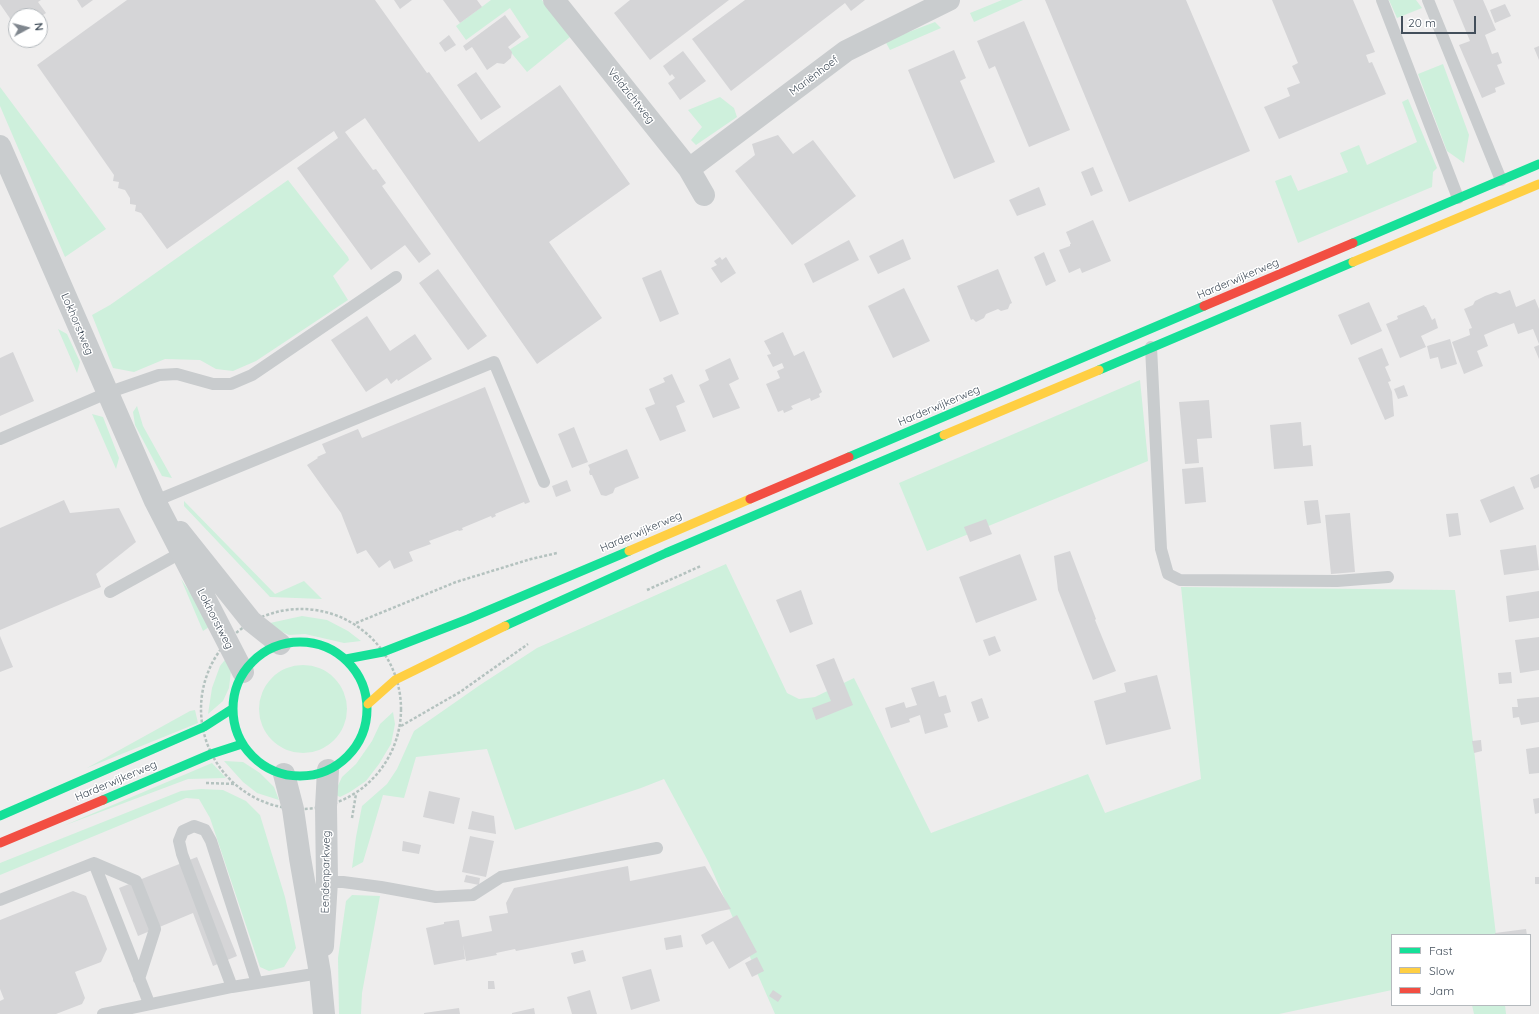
<!DOCTYPE html>
<meta charset="utf-8">
<style>
body{margin:0}
#map{position:relative;width:1539px;height:1014px;overflow:hidden;background:#eeeded;font-family:Quicksand,sans-serif}
canvas{display:block}
.legend{position:absolute;left:1391px;top:934px;width:140px;height:72px;box-sizing:border-box;background:#fff;border:1px solid #b4b9bd;margin:0;padding:5px 7px;list-style:none;font-size:12px;color:#434f5b}
.legend li{display:flex;align-items:center;gap:8px;height:20px}
.legend b{width:20px;border:1px solid #b4b9bd}
.north{position:absolute;left:8px;top:8px;width:40px;height:40px;box-sizing:border-box;background:#fff;border:1px solid #b4b9bd;border-radius:50%;rotate:83deg;font-size:11px;font-weight:700;line-height:16px;text-align:center;color:#434f5b}
.north::after{content:'';display:block;margin:auto;width:14px;height:18px;background:#7f868e;clip-path:polygon(50% 0,100% 100%,50% 72%,0 100%)}
.scale{position:absolute;left:1401px;top:16px;width:75px;height:18px;box-sizing:border-box;border:2px solid #434f5b;border-top:0;padding-left:5px;font-size:12px;line-height:14px;white-space:nowrap;color:#434f5b;-webkit-text-stroke:3px #fff;paint-order:stroke}
</style>
<div id="map">
<canvas width="1539" height="1014"></canvas>
<ul class="legend">
<li><b style="height:5px;background:#16e098"></b>Fast</li>
<li><b style="height:5px;background:#ffcf43"></b>Slow</li>
<li><b style="height:5px;background:#f24e42"></b>Jam</li>
</ul>
<div class="north">N</div>
<div class="scale">20 m</div>
</div>
<script>
const context = document.querySelector('canvas').getContext('2d');
context.lineJoin = 'round';
function fill(path, color) {
  context.fillStyle = color;
  context.fill(path, 'evenodd');
}
function toPath(rows) {
  const path = new Path2D();
  for (const r of rows) {
    if (r.length === 3) {
      path.moveTo(r[0] + r[2], r[1]);
      path.arc(r[0], r[1], r[2], 0, 2 * Math.PI);
      continue;
    }
    path.moveTo(r[0], r[1]);
    for (let i = 2; i < r.length; i += 2) path.lineTo(r[i], r[i + 1]);
  }
  return path;
}
function stroke(path, color, width, dash) {
  context.strokeStyle = color;
  context.lineWidth = width;
  context.lineCap = dash ? 'butt' : 'round';
  context.setLineDash(dash || []);
  context.stroke(path);
}
function write(font, color, halo, rows, align = 'center') {
  context.font = font + ' Quicksand,sans-serif';
  context.lineWidth = 3;
  context.setLineDash([]);
  context.textBaseline = 'middle';
  context.strokeStyle = halo;
  context.fillStyle = color;
  for (const [text, x, y, turn = 0] of rows) {
    context.save();
    context.translate(x, y);
    context.rotate((+turn || 0) * Math.PI / 180);
    context.textAlign = isNaN(turn) ? turn : align;
    if (halo) context.strokeText(text, 0, 0);
    context.fillText(text, 0, 0);
    context.restore();
  }
}
const green = toPath([
 [491,0,542,0,570,37,527,72,509,50,529,37,510,8,466,40,456,26],
 [1002,0,1023,0,974,22,970,13],
 [1389,0,1416,0,1422,8,1397,18],
 [935,22,941,28,890,50,885,41],
 [1443,64,1469,135,1464,163,1447,151,1418,74],
 [0,87,106,229,65,257,0,106],
 [720,97,734,108,737,117,696,145,691,140,702,127,688,110],
 [1408,99,1437,168,1433,172,1432,187,1298,243,1275,181,1291,175,1298,191,1348,172,1340,153,1359,145,1367,165,1417,142,1402,102],
 [288,180,348,257,349,260,333,276,348,300,256,361,233,371,216,369,200,360,165,359,134,372,113,368,92,315,110,305],
 [58,329,67,334,80,362,77,373],
 [1140,380,1148,461,927,551,899,483],
 [137,406,143,426,172,478,162,476,135,425,133,412],
 [92,414,103,417,119,458,116,469],
 [184,501,275,594,304,581,322,599,270,597,184,506],
 [726,564,787,693,799,699,815,697,854,678,931,833,1088,774,1105,813,1201,779,1181,587,1455,590,1496,935,1392,935,1392,990,1279,1014,775,1014,709,863,664,779,641,788,515,830,487,749,416,757,404,798,383,795,363,862,352,868,356,837,362,806,387,784,397,769,414,731,480,685,537,648],
 [181,579,212,625,203,631],
 [302,616,327,620,348,631,361,641,344,643,305,634,289,635,278,630,270,623],
 [228,656,231,671,229,688,223,701,208,714,212,688,220,666],
 [303,709,44],
 [195,710,198,723,87,768,190,711],
 [393,712,395,724,391,744,379,764,366,781,350,792,340,797,334,794,342,777,356,764,372,741,380,724],
 [224,761,243,762,260,773,274,787,279,800,257,793,243,782],
 [212,763,226,778,188,779,63,826],
 [201,789,223,790,246,801,260,815,285,897,296,948,284,967,269,971,260,967,210,818,199,799,186,798,0,875,0,863,181,791],
 [352,895,380,896,362,993,361,1014,339,1014,338,958,346,901],
 [1472,1005,1505,1005,1506,1014,1474,1014]
]);
const building = toPath([
 [0,0,41,0,38,2,46,13,40,17,16,16,16,27,0,4],
 [77,0,93,0,82,8],
 [127,0,375,0,427,73,429,72,479,142,560,85,630,184,549,242,602,318,537,364,365,118,345,132,373,170,376,169,386,183,382,186,431,254,419,263,405,245,371,270,297,168,338,138,334,131,167,249,141,213,135,211,136,205,130,204,130,198,125,190,118,188,119,182,113,181,114,175,37,65],
 [394,0,412,0,400,9],
 [443,0,477,0,482,7,460,23],
 [630,0,729,0,650,60,614,13],
 [745,0,865,0,851,11,845,3,731,91,692,39],
 [1045,0,1186,0,1250,151,1129,202],
 [1272,0,1353,0,1375,52,1366,55,1369,63,1372,62,1386,94,1279,139,1264,107,1290,96,1287,88,1300,83,1292,66,1298,63],
 [1453,0,1483,0,1496,30,1485,35,1492,54,1498,52,1502,63,1497,65,1505,84,1495,88,1496,92,1482,98,1459,45,1470,41],
 [1505,4,1511,16,1495,23,1490,10],
 [505,15,521,37,508,47,512,52,511,58,504,64,497,63,487,70,472,47,466,51,463,46],
 [1024,21,1070,130,1029,147,995,66,989,69,977,41],
 [449,35,456,45,445,52,439,43],
 [1539,46,1539,60,1534,48],
 [954,50,966,78,960,81,995,162,954,179,908,70],
 [683,51,706,81,680,100,668,83,675,78,672,74,670,76,663,66],
 [476,72,501,107,481,120,457,85],
 [778,135,793,154,813,140,856,196,792,245,735,171,755,155,752,144],
 [1093,167,1103,191,1091,196,1081,172],
 [1039,187,1046,205,1017,216,1009,200],
 [1093,220,1111,261,1082,273,1080,268,1069,273,1059,250,1070,246,1070,244,1071,244,1066,232],
 [903,239,911,259,878,274,869,256],
 [849,240,859,260,813,283,804,264],
 [1044,252,1056,281,1046,286,1034,257],
 [720,257,722,260,726,257,736,273,721,283,711,268,717,265,714,261],
 [438,269,487,336,468,350,419,283],
 [998,269,1012,303,1010,304,1008,309,1001,311,998,309,986,314,984,318,976,322,973,319,971,320,957,286],
 [661,270,679,314,660,322,642,278],
 [904,288,930,341,893,358,868,306],
 [1510,290,1516,307,1535,299,1539,309,1539,344,1533,329,1518,334,1514,323,1498,329,1484,335,1488,346,1477,351,1483,366,1464,374,1452,342,1470,335,1469,329,1472,328,1464,309,1473,305,1475,301,1485,296,1496,292,1500,294],
 [1369,302,1382,331,1351,345,1338,315],
 [1424,305,1425,307,1426,307,1432,320,1435,318,1438,328,1421,336,1426,347,1400,358,1386,324,1398,319,1397,316],
 [367,316,390,351,415,334,432,359,398,381,397,379,391,384,387,378,366,392,331,340],
 [783,332,794,356,804,351,822,392,819,394,820,397,811,401,810,398,791,406,793,409,784,413,783,410,778,412,766,384,780,378,777,371,784,368,782,363,773,367,767,355,771,354,764,341],
 [1450,339,1457,364,1441,369,1438,357,1430,359,1427,346],
 [1539,345,1539,359,1534,347],
 [1382,348,1389,365,1385,367,1391,381,1388,382,1392,392,1394,416,1385,420,1358,358],
 [13,352,34,401,0,416,0,358],
 [730,358,739,379,729,384,740,408,713,418,699,385,709,380,705,370],
 [672,374,685,402,676,406,686,431,660,441,645,408,655,404,649,389,665,382,663,378],
 [1404,385,1408,396,1398,399,1394,389],
 [485,387,530,502,525,504,524,502,495,514,496,516,492,518,491,516,462,528,463,530,459,531,458,530,429,541,431,544,409,552,413,561,394,569,390,560,379,568,366,550,357,554,341,513,307,465,318,458,317,457,326,453,322,444,358,429,362,438],
 [1209,400,1212,438,1197,439,1199,463,1185,464,1179,402],
 [1301,422,1303,446,1311,445,1313,466,1274,469,1270,425],
 [574,427,588,462,572,468,558,434],
 [627,449,639,478,615,488,613,493,606,496,601,495,592,475,590,475,589,472,590,469,588,465],
 [1203,467,1206,502,1185,504,1182,469],
 [1539,474,1539,487,1534,489,1530,478],
 [567,480,571,491,556,497,552,486],
 [1514,486,1524,509,1490,523,1480,500],
 [64,500,70,513,119,508,136,542,96,574,101,587,0,630,0,528],
 [1318,500,1321,523,1307,525,1304,501],
 [1350,513,1355,572,1331,574,1325,515],
 [1458,513,1461,535,1449,537,1446,514],
 [986,519,992,534,970,542,964,527],
 [1536,545,1539,570,1504,575,1500,550],
 [1070,551,1096,619,1095,620,1116,671,1093,680,1058,590,1054,556],
 [1020,554,1037,600,976,623,959,577],
 [801,590,813,624,790,633,776,600],
 [1539,591,1539,618,1509,622,1506,596],
 [0,636,13,667,0,672],
 [995,636,1001,651,989,656,983,640],
 [1539,637,1539,670,1520,673,1515,640],
 [834,658,853,705,816,720,812,708,831,701,816,665],
 [1511,672,1512,683,1499,684,1498,673],
 [1157,675,1171,729,1106,745,1094,701,1126,692,1124,683],
 [934,681,939,697,946,695,951,712,944,714,948,727,925,734,920,715,909,719,910,722,891,728,885,708,904,702,906,708,917,705,911,688],
 [1539,697,1539,722,1521,725,1519,717,1513,718,1512,707,1518,707,1517,699],
 [982,698,989,718,978,722,971,702],
 [1481,740,1482,751,1474,753,1472,741],
 [1539,747,1539,773,1529,774,1526,749],
 [429,791,460,798,454,824,423,817],
 [1539,798,1539,813,1535,814,1533,799],
 [472,811,494,816,496,834,468,829],
 [470,836,494,841,486,877,462,872],
 [403,841,421,845,419,854,402,851],
 [197,857,237,956,213,966,193,913,138,936,119,888],
 [628,866,630,881,705,866,731,909,516,951,515,949,496,953,497,955,466,961,463,943,465,959,434,965,426,928,444,924,444,922,459,920,462,937,492,931,489,916,508,913,506,903,514,888],
 [466,875,480,878,479,885,464,882],
 [1535,877,1539,877,1539,884,1535,884],
 [73,891,86,896,107,949,101,962,75,972,85,998,82,1004,56,1014,0,1014,0,1001,4,999,0,989,0,920],
 [737,915,757,952,729,969,713,941,706,945,701,935],
 [1526,929,1527,935,1495,935,1495,933],
 [681,935,683,947,666,950,664,938],
 [583,950,586,961,574,964,571,953],
 [757,957,764,971,752,977,745,963],
 [651,969,660,1001,631,1010,622,977],
 [488,981,494,981,495,989,488,989],
 [590,990,597,1014,572,1014,567,997],
 [773,990,782,996,778,1002,769,996],
 [459,1008,460,1014,424,1014,424,1013],
 [534,1008,535,1014,512,1014,512,1013]
]);
const path = toPath([
 [647,590,701,566],
 [301,709,100],
 [356,623,456,582,531,559,557,553],
 [401,726,460,692,528,644],
 [206,783,235,784],
 [352,818,356,794]
]);
const lane = toPath([
 [1382,0,1458,198],
 [1428,0,1501,180],
 [1151,347,1161,549,1168,574,1180,580,1337,581,1388,577],
 [0,439,107,393,159,375,177,374,213,384,231,384,252,375,396,277],
 [155,501,494,362,544,482],
 [110,592,186,550],
 [94,863,136,881,155,929,139,979],
 [322,882,343,882,381,887,436,897,473,895,501,877,657,848],
 [0,900,94,863,149,1003],
 [232,987,182,854,179,841,183,831,194,826,205,830,211,841,257,983],
 [103,1014,232,987,320,973]
]);
const street = toPath([
 [554,0,689,169,704,195],
 [0,146,155,501,243,672],
 [689,169,846,51,949,0],
 [180,532,251,621,280,644],
 [284,774,293,809,300,858,320,973,324,1014],
 [323,946,327,881,326,807,328,770]
]);
const fast = toPath([
 [1353,243,1539,164],
 [1099,370,1353,262],
 [849,457,1204,306],
 [505,626,666,553,944,435],
 [300,709,67],
 [346,659,383,652,468,619,629,551],
 [103,800,211,754,242,744],
 [0,816,204,727,232,709]
]);
const slow = toPath([
 [1353,262,1539,184],
 [944,435,1099,370],
 [629,551,750,499],
 [368,704,395,680,505,626]
]);
const jam = toPath([
 [1204,306,1353,243],
 [750,499,849,457],
 [0,843,103,800]
]);
const streetNames = [
 ["Mariënhoef",814,76,-37],
 ["Veldzichtweg",631,96,51],
 ["Harderwijkerweg",1238,279,-23],
 ["Lokhorstweg",77,324,67],
 ["Harderwijkerweg",939,406,-23],
 ["Harderwijkerweg",641,532,-23],
 ["Lokhorstweg",215,619,63],
 ["Harderwijkerweg",116,781,-23],
 ["Eendenparkweg",326,872,-89]
];
fill(green, '#cef0dc');
fill(building, '#d5d5d7');
stroke(path, '#b4c2bf', 2.5, [3, 2]);
stroke(lane, '#c9ccce', 12);
stroke(street, '#c9ccce', 22);
stroke(fast, '#16e098', 9);
stroke(slow, '#ffcf43', 9);
stroke(jam, '#f24e42', 9);
write('11px', '#434f5b', '#fff', streetNames);
</script>
